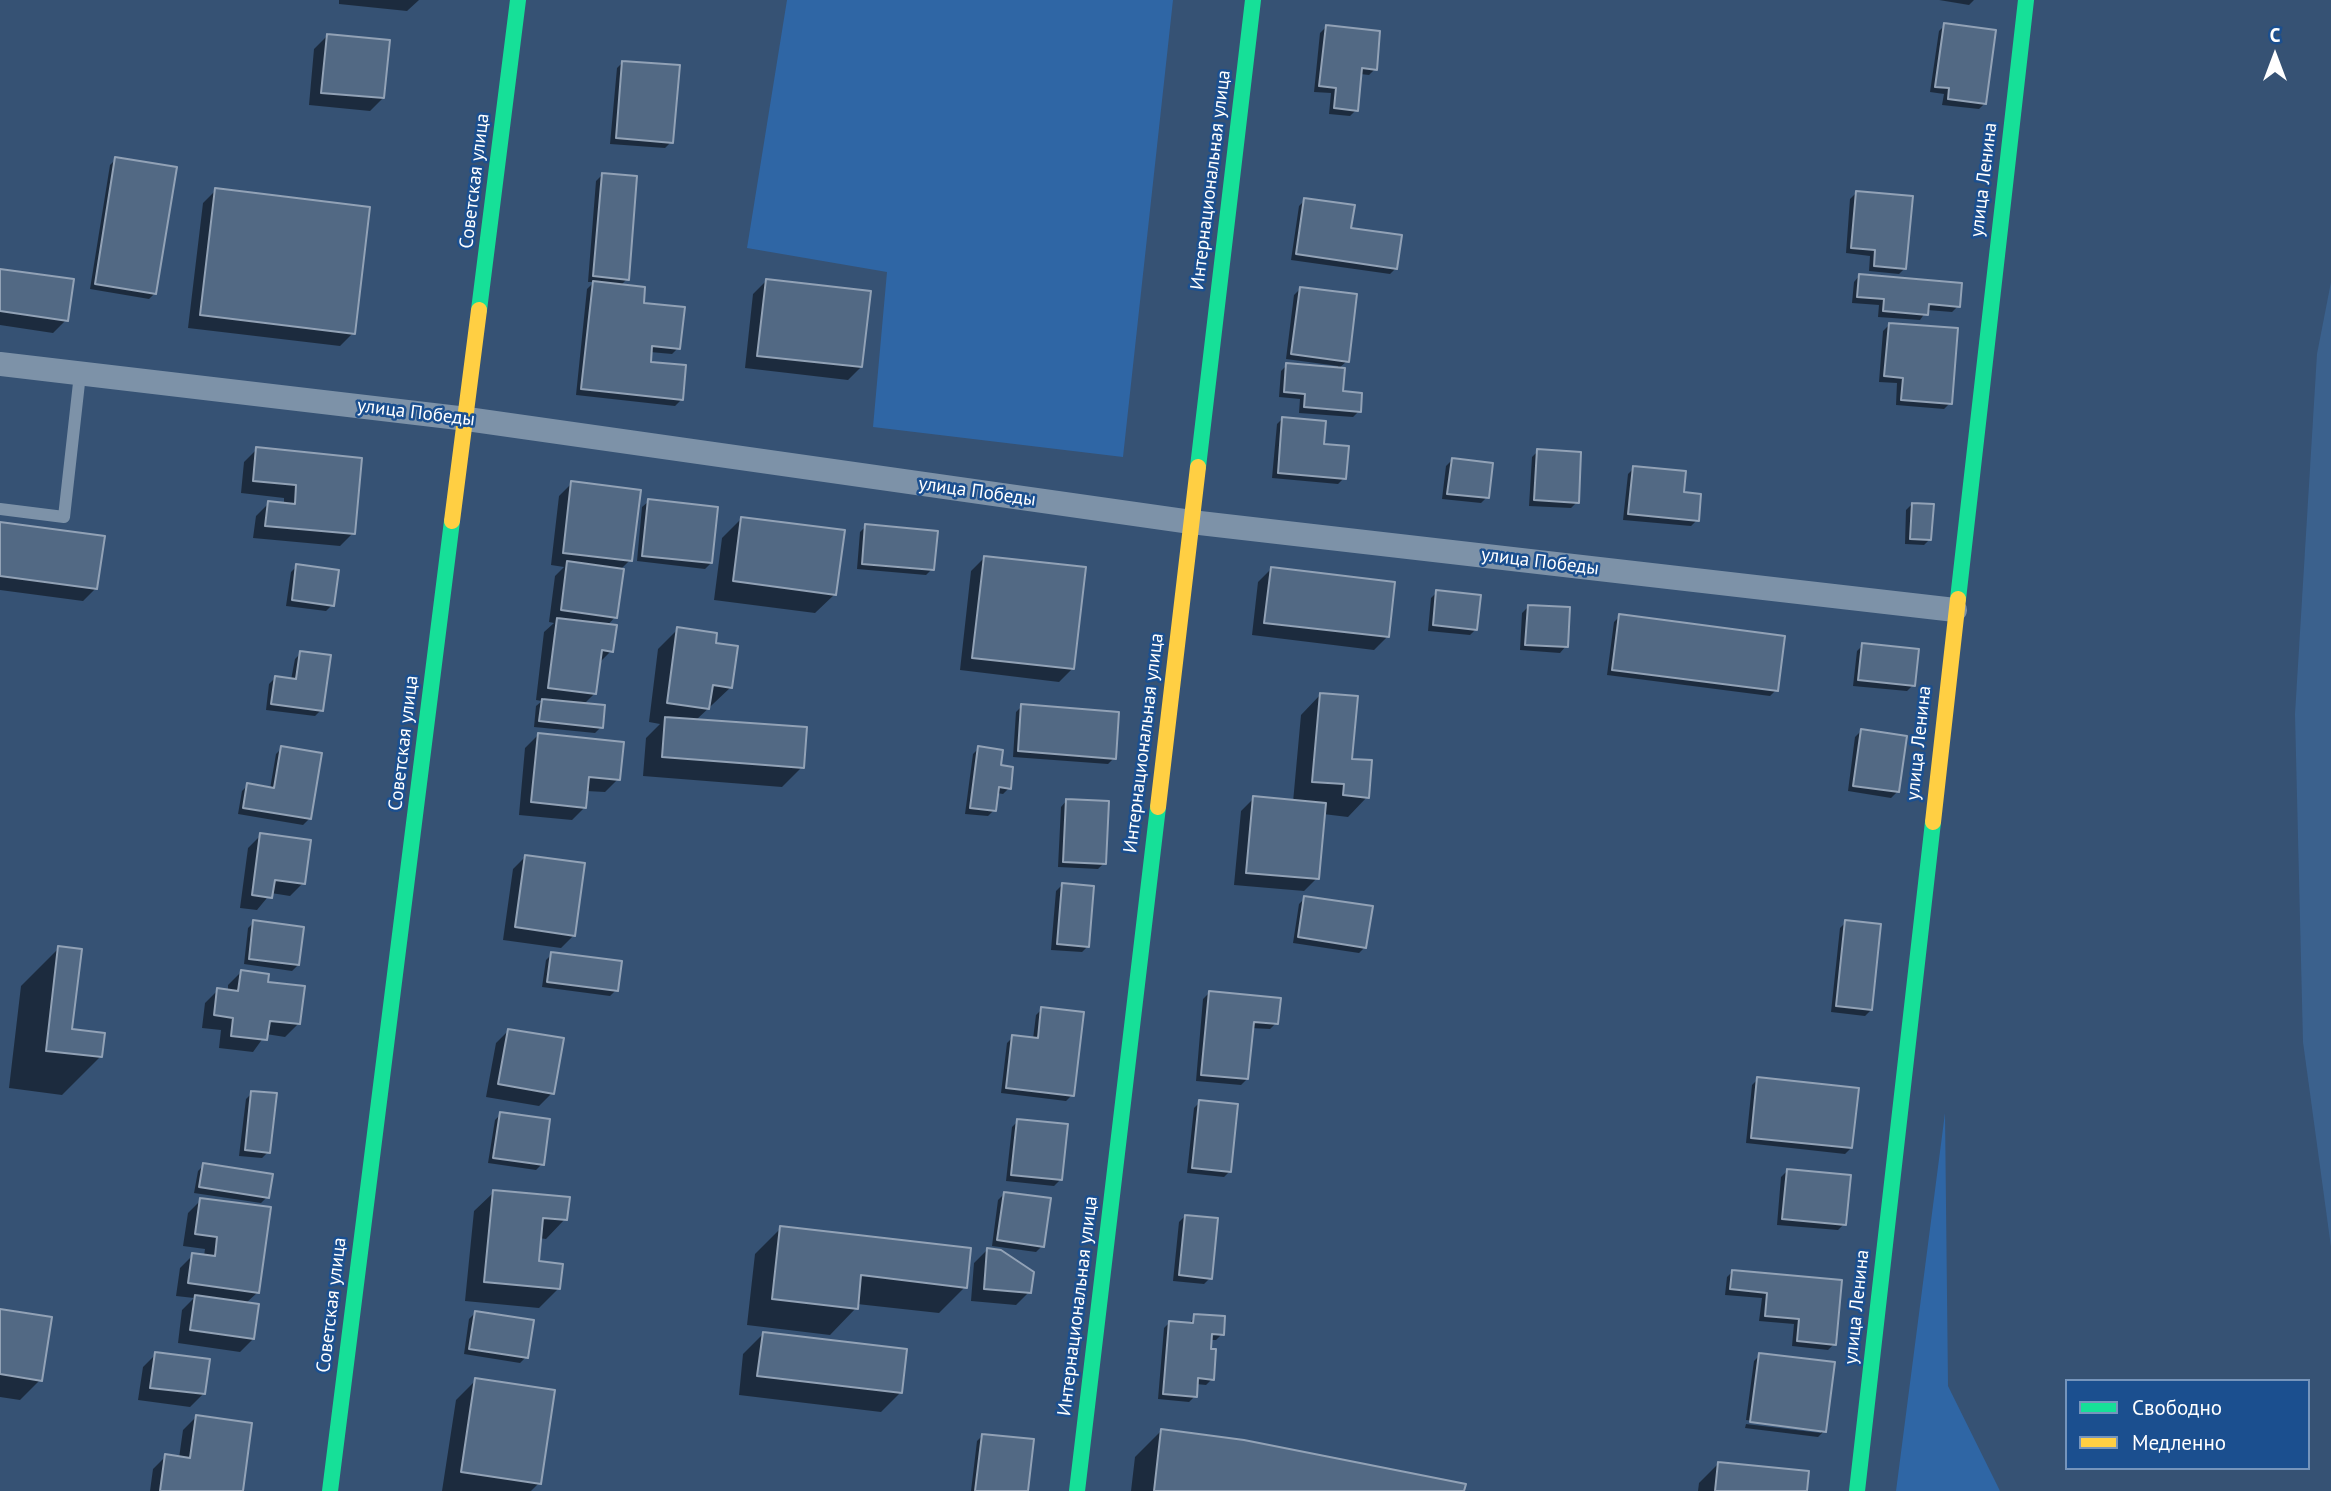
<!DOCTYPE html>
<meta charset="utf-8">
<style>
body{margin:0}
#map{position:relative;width:2331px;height:1491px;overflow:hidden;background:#365274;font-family:"PT Sans",sans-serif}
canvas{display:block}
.legend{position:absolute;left:2065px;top:1379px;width:245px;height:91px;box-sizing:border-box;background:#1b4f8f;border:2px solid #7695bc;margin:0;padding:9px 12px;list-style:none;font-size:21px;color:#fff}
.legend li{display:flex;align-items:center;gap:14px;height:35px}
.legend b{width:35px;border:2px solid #7695bc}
.north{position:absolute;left:2240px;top:21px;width:70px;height:70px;-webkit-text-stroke:5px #1b4f8f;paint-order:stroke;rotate:0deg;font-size:19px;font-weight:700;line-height:28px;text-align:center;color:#fff}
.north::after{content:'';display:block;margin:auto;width:24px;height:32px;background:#fff;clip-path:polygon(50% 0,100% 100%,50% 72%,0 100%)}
</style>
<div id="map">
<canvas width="2331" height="1491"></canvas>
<ul class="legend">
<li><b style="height:9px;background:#16e098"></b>Свободно</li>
<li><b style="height:9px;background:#ffcf43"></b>Медленно</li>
</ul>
<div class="north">С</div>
</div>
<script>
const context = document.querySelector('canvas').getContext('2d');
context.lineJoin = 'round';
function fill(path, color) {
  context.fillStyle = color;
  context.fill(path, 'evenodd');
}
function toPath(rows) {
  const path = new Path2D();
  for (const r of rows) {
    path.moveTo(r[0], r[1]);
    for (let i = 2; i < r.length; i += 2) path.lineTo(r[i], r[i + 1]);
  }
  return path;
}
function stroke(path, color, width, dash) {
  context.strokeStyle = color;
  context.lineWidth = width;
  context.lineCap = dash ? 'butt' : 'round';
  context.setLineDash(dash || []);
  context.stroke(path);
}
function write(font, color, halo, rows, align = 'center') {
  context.font = font + ' "PT Sans",sans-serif';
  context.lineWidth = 5;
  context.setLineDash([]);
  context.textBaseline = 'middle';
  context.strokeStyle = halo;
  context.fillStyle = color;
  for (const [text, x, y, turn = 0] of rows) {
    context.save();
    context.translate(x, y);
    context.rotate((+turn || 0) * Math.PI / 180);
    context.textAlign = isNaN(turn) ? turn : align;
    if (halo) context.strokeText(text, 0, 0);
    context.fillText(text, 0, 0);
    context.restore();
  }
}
const green = toPath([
 [787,0,1173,0,1123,457,873,427,887,272,747,248],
 [1945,1113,1948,1386,2000,1491,1896,1491]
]);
const water = toPath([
 [2331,282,2331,1247,2303,1042,2295,714,2317,354]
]);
const shadow = toPath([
 [339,0,419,0,407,11,339,4],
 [1939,0,1974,0,1969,5],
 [1945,25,1985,103,1979,109,1942,105,1944,94,1930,92,1939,31],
 [1326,27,1375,69,1369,75,1360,74,1356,110,1350,116,1329,114,1331,93,1314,92,1320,33],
 [327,36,383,98,370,111,309,105,314,49],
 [623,62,671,142,665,148,610,144,617,68],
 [116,159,155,293,149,299,90,289,110,165],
 [602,175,627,279,620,286,642,304,678,348,672,354,650,352,649,363,681,400,675,406,576,395,587,289,594,282,588,282,596,181],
 [216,190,353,333,340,346,188,328,203,203],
 [1856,193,1905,268,1899,274,1869,271,1870,256,1846,253,1850,199],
 [1305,200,1350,230,1396,268,1390,274,1291,260,1299,206],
 [0,271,66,320,53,333,0,325],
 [1860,275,1958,306,1952,312,1927,310,1920,320,1878,317,1879,305,1852,303,1854,282],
 [766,281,861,367,848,380,745,368,753,294],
 [1300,289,1347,361,1338,369,1341,392,1359,411,1353,417,1299,413,1300,399,1279,397,1281,371,1287,365,1338,369,1338,366,1286,359,1294,295],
 [1889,325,1950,403,1944,409,1896,405,1897,383,1879,382,1883,331],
 [1283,418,1322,445,1344,478,1338,484,1272,478,1277,424],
 [257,449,353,533,340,546,253,538,256,516,269,503,284,504,284,498,241,493,244,462],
 [1538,451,1577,502,1571,508,1529,506,1532,457],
 [1452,460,1487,497,1481,503,1442,499,1446,466],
 [1634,468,1682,493,1697,520,1691,526,1623,520,1628,474],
 [572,483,630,560,620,570,615,617,607,626,611,651,598,664,595,693,583,705,601,727,595,733,534,727,536,706,542,701,536,700,544,632,554,623,549,622,555,576,564,567,551,565,559,496],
 [649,501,711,563,705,569,637,561,642,507],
 [1912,504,1930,539,1924,545,1905,544,1906,510],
 [742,518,835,594,815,613,714,600,722,538],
 [0,523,96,588,83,601,0,590],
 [866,526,932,569,926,575,857,569,860,532],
 [984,558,1072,669,1059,682,960,670,971,571],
 [297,566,332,605,326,611,286,606,291,572],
 [1271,569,1387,637,1374,650,1252,635,1258,582],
 [1437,592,1476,629,1470,635,1428,631,1431,598],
 [1528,607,1566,646,1560,653,1520,650,1522,613],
 [1620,616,1776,690,1770,696,1607,675,1614,622],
 [678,629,714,645,731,687,695,721,802,767,782,787,643,776,646,738,660,724,649,722,658,649],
 [1863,645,1913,685,1907,691,1853,686,1857,651],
 [301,653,321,710,315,716,266,710,269,684,275,678,291,680,295,659],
 [1320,695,1367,797,1348,817,1323,814,1317,878,1304,891,1234,885,1241,811,1254,798,1293,802,1301,715],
 [1022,706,1114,758,1108,764,1013,757,1016,712],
 [1861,731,1897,792,1891,798,1848,791,1855,737],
 [538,735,618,779,605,792,586,791,585,807,572,820,519,815,525,748],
 [282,748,309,819,303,825,238,814,242,791,248,785,270,789,276,754],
 [979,748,1009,788,1003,794,997,793,994,810,988,816,965,814,973,754],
 [1067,800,1104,863,1098,869,1058,867,1061,807],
 [261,835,303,883,290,896,271,893,257,910,240,908,248,848],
 [526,856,574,935,561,948,503,940,513,869],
 [1062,885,1088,946,1082,952,1051,950,1056,891],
 [1305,898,1365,947,1359,953,1293,943,1299,904],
 [254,922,298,965,292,971,244,964,248,928],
 [1846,922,1871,1010,1865,1016,1831,1012,1840,928],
 [59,948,70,1030,100,1057,62,1095,9,1088,21,986],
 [552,954,616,990,610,996,542,987,546,960],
 [241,972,266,983,298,1024,285,1037,266,1034,253,1052,219,1048,221,1030,202,1028,205,1003,218,990,228,991,228,985],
 [1209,993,1276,1023,1270,1029,1251,1028,1247,1079,1241,1085,1196,1081,1203,999],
 [1042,1009,1072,1095,1066,1101,1001,1093,1007,1043,1013,1037,1033,1039,1036,1015],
 [509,1030,552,1093,539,1106,486,1097,496,1043],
 [1758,1079,1851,1148,1845,1154,1746,1143,1752,1085],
 [252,1093,268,1152,262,1158,239,1156,246,1099],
 [1200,1102,1230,1171,1224,1177,1187,1173,1194,1108],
 [501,1114,542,1164,536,1170,488,1163,495,1120],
 [1018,1121,1060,1180,1054,1186,1006,1181,1012,1127],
 [204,1165,267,1197,261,1203,194,1193,198,1171],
 [1787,1171,1844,1224,1838,1230,1777,1225,1781,1177],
 [494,1192,565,1219,546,1239,539,1238,537,1263,558,1289,539,1308,465,1301,474,1211],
 [1004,1194,1042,1246,1036,1252,992,1246,998,1200],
 [201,1200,258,1292,245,1304,253,1339,240,1352,178,1343,182,1310,194,1298,176,1296,180,1268,193,1255,204,1256,205,1249,183,1246,188,1213],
 [1185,1216,1210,1278,1204,1284,1173,1281,1179,1222],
 [781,1228,965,1287,939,1313,857,1304,856,1308,830,1335,747,1325,755,1254],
 [987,1250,1029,1292,1016,1305,971,1301,974,1263],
 [1733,1271,1840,1282,1834,1344,1828,1350,1792,1346,1794,1324,1759,1321,1762,1298,1725,1295,1727,1277],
 [0,1311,40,1380,20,1400,0,1397],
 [475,1313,526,1357,520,1363,464,1354,469,1319],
 [1195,1316,1222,1334,1216,1340,1210,1340,1212,1379,1206,1385,1196,1384,1195,1396,1189,1402,1158,1399,1164,1328,1170,1322,1189,1324],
 [763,1334,901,1392,881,1412,739,1395,743,1354],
 [156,1354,203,1394,190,1407,138,1400,143,1367],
 [1760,1355,1824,1431,1818,1437,1745,1428,1746,1424,1821,1433,1821,1430,1746,1420,1754,1361],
 [476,1380,539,1483,531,1491,442,1491,456,1400],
 [196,1417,241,1491,150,1491,153,1469,166,1456,179,1458,183,1430],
 [1161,1431,1462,1491,1131,1491,1135,1457],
 [983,1435,1026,1491,971,1491,977,1441],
 [1719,1463,1805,1491,1698,1491,1699,1483]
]);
const building = toPath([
 [1944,23,1996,30,1986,104,1948,99,1949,88,1935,87,1944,23],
 [1326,25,1380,31,1377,70,1362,68,1358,111,1334,108,1336,88,1319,86,1326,25],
 [327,34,390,40,384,98,321,93,327,34],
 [622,61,680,65,673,143,616,138,622,61],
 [115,157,177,167,156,294,95,284,115,157],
 [602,173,637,176,629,280,593,276,602,173],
 [215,188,370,207,355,334,200,315,215,188],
 [1856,191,1913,196,1906,269,1874,266,1875,250,1851,248,1856,191],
 [1304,198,1355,205,1351,228,1402,235,1397,269,1296,254,1304,198],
 [0,269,74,279,68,321,0,311,0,269],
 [1859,274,1962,283,1960,307,1929,304,1928,315,1883,311,1884,299,1857,297,1859,274],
 [766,279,871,291,862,367,757,356,766,279],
 [593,281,645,287,644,303,685,307,680,349,652,346,651,362,686,365,683,400,581,389,593,281],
 [1300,287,1357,294,1349,362,1291,354,1300,287],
 [1889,323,1958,328,1952,404,1901,400,1903,378,1884,376,1889,323],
 [1286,363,1345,368,1343,391,1362,393,1361,412,1304,407,1305,394,1284,392,1286,363],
 [1282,417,1326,421,1324,444,1349,446,1346,479,1278,473,1282,417],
 [256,447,362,458,355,534,265,526,268,501,295,504,296,485,253,481,256,447],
 [1537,449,1581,452,1579,503,1534,500,1537,449],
 [1452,458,1493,463,1489,498,1447,494,1452,458],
 [1633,466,1686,471,1684,492,1701,494,1699,521,1628,514,1633,466],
 [571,481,641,490,632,561,563,553,571,481],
 [648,499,718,507,712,563,642,556,648,499],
 [1912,503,1934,504,1931,540,1910,539,1912,503],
 [741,517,845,530,836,595,733,581,741,517],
 [0,522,105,536,97,589,0,576,0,522],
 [865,524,938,531,934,570,862,564,865,524],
 [984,556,1086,567,1074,669,972,658,984,556],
 [567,561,624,569,617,618,561,610,567,561],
 [296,564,339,570,334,606,292,600,296,564],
 [1271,567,1395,582,1389,637,1264,623,1271,567],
 [1436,590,1481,595,1477,630,1433,625,1436,590],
 [1528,605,1570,607,1568,647,1525,645,1528,605],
 [1619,614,1785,636,1778,691,1612,670,1619,614],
 [557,618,617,625,613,652,602,650,596,694,548,688,557,618],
 [677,627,717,633,716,643,738,646,732,688,713,685,709,709,667,703,677,627],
 [1862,643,1919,649,1915,686,1858,680,1862,643],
 [300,651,331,655,323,711,271,704,275,676,296,679,300,651],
 [1320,693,1358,696,1352,759,1372,760,1369,798,1343,795,1344,784,1312,782,1320,693],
 [542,699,605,705,603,728,539,721,542,699],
 [1021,704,1119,712,1116,759,1018,751,1021,704],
 [665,717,807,727,804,768,662,757,665,717],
 [1861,729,1907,736,1899,792,1853,786,1861,729],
 [538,733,624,742,620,780,589,777,586,808,531,802,538,733],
 [281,746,322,753,311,819,243,808,247,783,274,788,281,746],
 [978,746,1003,750,1001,765,1013,767,1011,789,999,787,996,811,970,808,978,746],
 [1253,796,1326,803,1319,879,1246,873,1253,796],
 [1066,799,1109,801,1106,864,1063,862,1066,799],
 [260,833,311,840,305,884,275,880,272,898,252,895,260,833],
 [525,855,585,863,575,936,515,927,525,855],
 [1062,883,1094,886,1089,947,1057,944,1062,883],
 [1304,896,1373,906,1366,948,1298,937,1304,896],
 [253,920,304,927,299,965,249,959,253,920],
 [1845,920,1881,924,1872,1010,1836,1006,1845,920],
 [58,946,82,949,72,1029,105,1033,102,1057,46,1051,58,946],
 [551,952,622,961,618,991,547,982,551,952],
 [241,970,269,974,268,982,305,986,300,1024,270,1021,267,1040,231,1036,233,1018,214,1015,217,988,238,991,241,970],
 [1209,991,1281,998,1278,1024,1254,1022,1248,1079,1201,1075,1209,991],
 [1041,1007,1084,1012,1074,1096,1006,1088,1012,1035,1038,1038,1041,1007],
 [508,1029,564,1038,554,1094,498,1084,508,1029],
 [1757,1077,1859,1088,1852,1148,1751,1138,1757,1077],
 [251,1091,277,1093,270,1153,245,1150,251,1091],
 [1199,1100,1238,1104,1231,1172,1192,1168,1199,1100],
 [500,1112,550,1119,544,1165,493,1158,500,1112],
 [1017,1119,1068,1124,1062,1180,1011,1175,1017,1119],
 [203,1163,273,1174,269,1198,199,1187,203,1163],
 [1787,1169,1851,1175,1846,1225,1782,1219,1787,1169],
 [493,1190,570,1197,567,1220,543,1218,539,1261,563,1264,560,1289,484,1282,493,1190],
 [1004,1192,1051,1198,1044,1247,997,1240,1004,1192],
 [200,1198,271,1207,259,1293,188,1283,192,1253,215,1256,217,1237,195,1234,200,1198],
 [1185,1215,1218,1218,1212,1279,1179,1275,1185,1215],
 [780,1226,971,1248,967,1288,861,1275,858,1309,772,1299,780,1226],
 [987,1248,1001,1250,1034,1272,1031,1293,984,1289,987,1248],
 [1732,1270,1842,1280,1836,1345,1797,1341,1799,1319,1765,1316,1767,1293,1730,1289,1732,1270],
 [195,1295,259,1304,254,1339,190,1330,195,1295],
 [0,1309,52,1317,42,1381,0,1374,0,1309],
 [475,1311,534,1320,528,1358,469,1349,475,1311],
 [1194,1314,1225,1316,1224,1335,1212,1334,1211,1349,1216,1349,1214,1380,1198,1378,1197,1397,1163,1394,1169,1321,1193,1323,1194,1314],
 [763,1332,907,1349,902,1393,757,1376,763,1332],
 [155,1352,210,1359,205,1394,150,1388,155,1352],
 [1759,1353,1835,1362,1826,1432,1750,1422,1759,1353],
 [475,1378,555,1390,541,1484,461,1472,475,1378],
 [196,1415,252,1423,243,1491,160,1491,165,1454,190,1458,196,1415],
 [1161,1429,1244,1440,1466,1484,1464,1491,1154,1491,1161,1429],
 [982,1434,1034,1439,1028,1491,975,1491,982,1434],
 [1718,1462,1809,1471,1807,1491,1715,1491,1718,1462]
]);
const lane = toPath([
 [0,509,64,517,80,374]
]);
const street = toPath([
 [0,364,467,419,1191,522,1955,610]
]);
const fast = toPath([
 [479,310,518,0],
 [1198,467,1253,0],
 [1958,599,2026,0],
 [330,1491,452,521],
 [1077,1491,1158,807],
 [1857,1491,1933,822]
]);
const slow = toPath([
 [452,521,479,310],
 [1158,807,1198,467],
 [1933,822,1958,599]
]);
const streetNames = [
 ["Интернациональная улица",1211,180,-83],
 ["улица Ленина",1984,180,-83],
 ["Советская улица",475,181,-83],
 ["улица Победы",416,413,7],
 ["улица Победы",977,492,8],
 ["улица Победы",1540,562,7],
 ["Советская улица",404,743,-83],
 ["Интернациональная улица",1144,743,-83],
 ["улица Ленина",1919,743,-84],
 ["Советская улица",332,1305,-83],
 ["Интернациональная улица",1078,1306,-83],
 ["улица Ленина",1857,1307,-84]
];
fill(green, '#2f66a5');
fill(water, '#3b618d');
fill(shadow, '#0007');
fill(building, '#526984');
stroke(building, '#92a2b6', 2);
stroke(lane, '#7d92a8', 12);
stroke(street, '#7d92a8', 24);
stroke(fast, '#16e098', 16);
stroke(slow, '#ffcf43', 16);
write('19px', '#fff', '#1b4f8f', streetNames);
</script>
